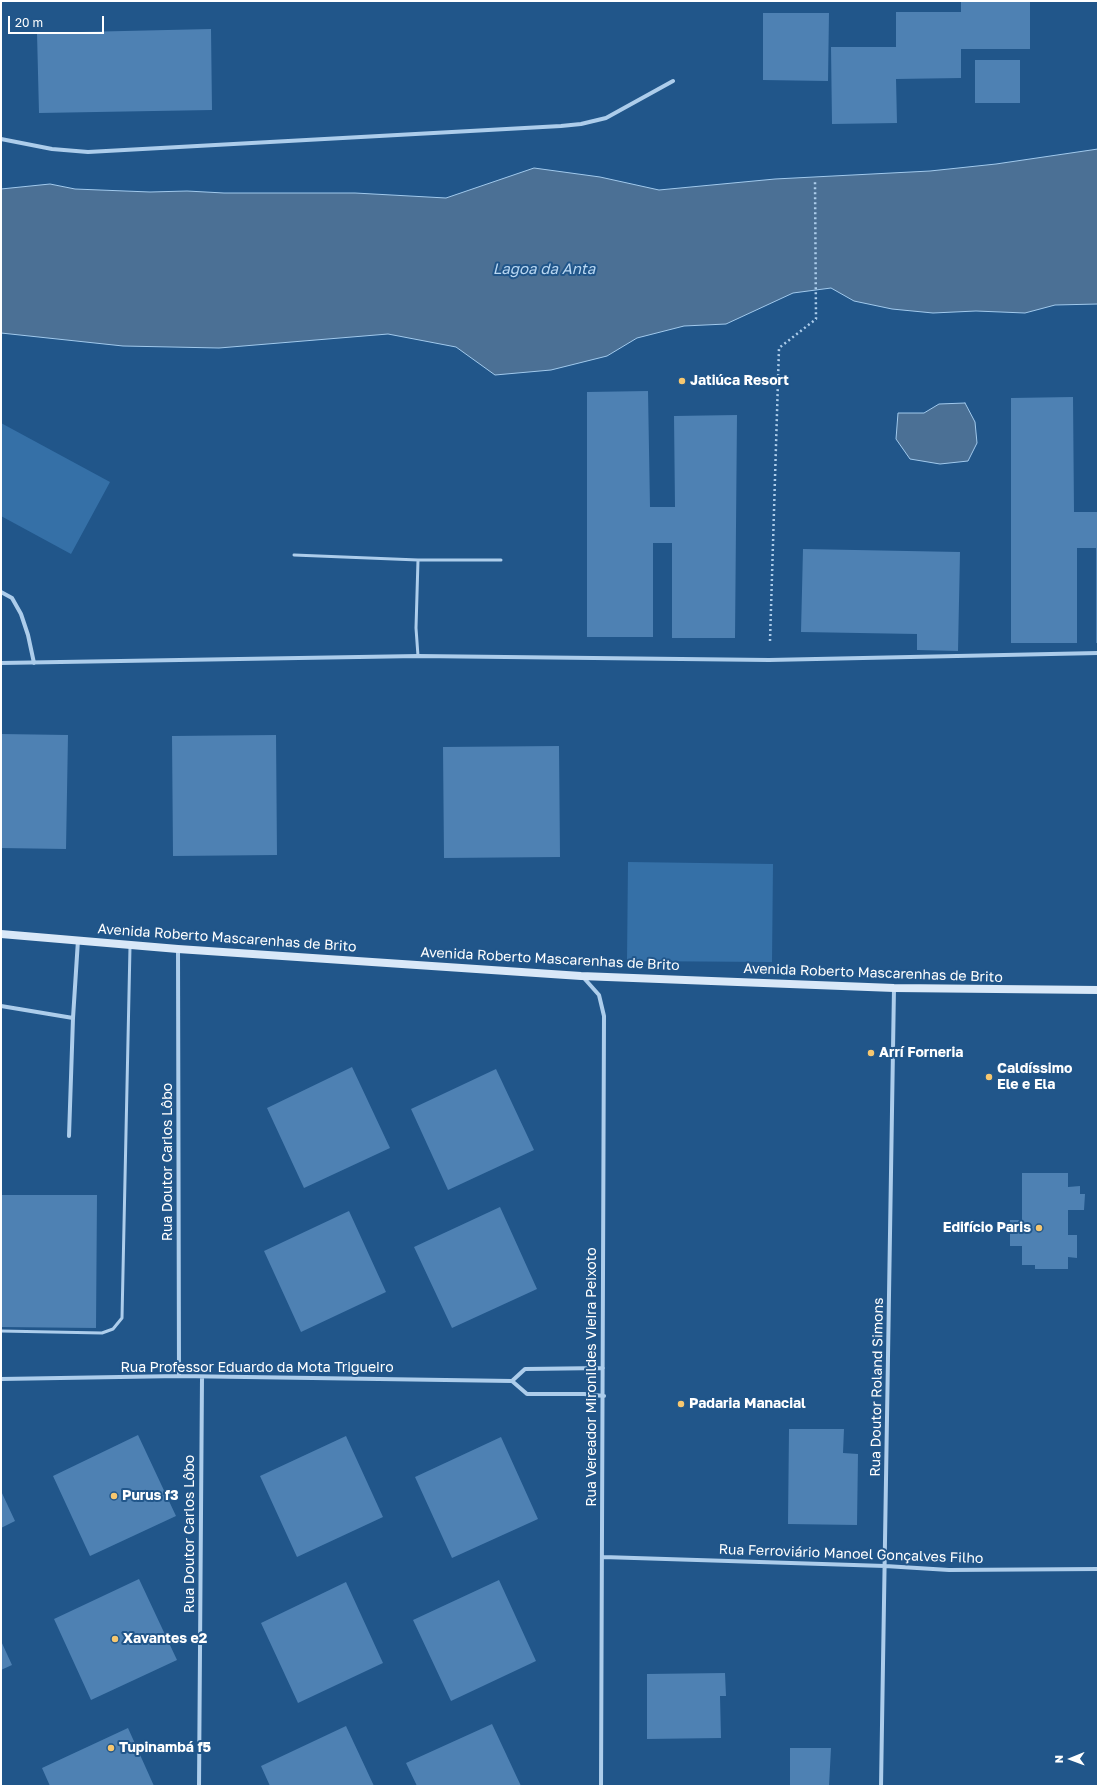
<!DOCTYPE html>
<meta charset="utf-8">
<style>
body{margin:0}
#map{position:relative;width:1099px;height:1787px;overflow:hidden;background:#21568a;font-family:"Golos Text",sans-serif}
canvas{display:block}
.frame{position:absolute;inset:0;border:2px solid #fff;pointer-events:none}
.north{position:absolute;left:1051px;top:1739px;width:40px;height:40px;-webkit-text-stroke:3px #21568a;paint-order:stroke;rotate:269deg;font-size:11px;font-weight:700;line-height:16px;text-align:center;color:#fff}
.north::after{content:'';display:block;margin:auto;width:14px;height:18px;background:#fff;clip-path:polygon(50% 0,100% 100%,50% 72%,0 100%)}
.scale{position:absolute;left:8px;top:16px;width:96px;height:18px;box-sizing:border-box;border:2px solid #fff;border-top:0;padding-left:5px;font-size:12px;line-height:14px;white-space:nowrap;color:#fff;-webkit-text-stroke:3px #21568a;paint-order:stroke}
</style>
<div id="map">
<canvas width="1099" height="1787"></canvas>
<div class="frame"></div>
<div class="north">N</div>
<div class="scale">20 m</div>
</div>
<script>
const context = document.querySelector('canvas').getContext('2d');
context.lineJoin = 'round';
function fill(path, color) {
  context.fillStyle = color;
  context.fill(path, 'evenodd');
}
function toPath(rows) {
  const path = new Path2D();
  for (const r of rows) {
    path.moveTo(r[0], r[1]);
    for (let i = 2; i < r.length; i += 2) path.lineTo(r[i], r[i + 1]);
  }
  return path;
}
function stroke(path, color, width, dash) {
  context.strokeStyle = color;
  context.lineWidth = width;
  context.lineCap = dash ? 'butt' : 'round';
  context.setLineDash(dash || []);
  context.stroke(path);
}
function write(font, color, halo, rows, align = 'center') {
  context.font = font + ' "Golos Text",sans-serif';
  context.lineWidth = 4;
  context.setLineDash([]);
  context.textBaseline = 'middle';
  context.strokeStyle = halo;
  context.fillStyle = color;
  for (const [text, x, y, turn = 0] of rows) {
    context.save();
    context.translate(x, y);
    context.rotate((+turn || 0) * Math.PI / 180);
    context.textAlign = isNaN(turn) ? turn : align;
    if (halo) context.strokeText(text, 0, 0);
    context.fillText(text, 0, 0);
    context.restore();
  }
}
const green = toPath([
 [1,423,110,482,71,554,1,516],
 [628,862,773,864,772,962,627,961]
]);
const water = toPath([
 [1098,149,1098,304,1055,305,1025,313,976,311,933,313,892,309,854,301,831,288,793,293,726,324,684,326,637,338,607,356,551,370,495,375,456,347,388,334,219,348,123,346,1,333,1,189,50,184,75,189,150,192,187,191,224,193,355,193,446,198,534,168,600,177,659,190,775,179,930,171,996,164,1098,149],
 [965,403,975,422,977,443,968,461,940,464,910,459,896,439,898,413,924,413,939,404,965,403]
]);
const building = toPath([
 [961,1,1030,1,1030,49,961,49,961,78,896,79,897,123,832,124,831,47,896,47,896,12,961,12],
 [763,13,829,13,828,81,763,80],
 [211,29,212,110,39,113,37,33],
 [975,60,1020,60,1020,103,975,103],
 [648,391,650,507,675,507,674,416,737,415,735,638,672,638,672,543,653,543,653,637,587,637,587,392],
 [1073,397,1074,512,1098,512,1098,643,1096,643,1096,548,1077,548,1077,643,1011,643,1011,398],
 [803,549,960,552,958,651,917,650,917,634,801,632],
 [1,734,68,735,66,849,1,848],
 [276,735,277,855,173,856,172,736],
 [559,746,560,857,444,858,443,747],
 [352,1067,390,1148,304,1188,267,1108],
 [496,1069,534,1150,448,1190,411,1109],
 [1022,1173,1068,1173,1068,1187,1080,1186,1080,1194,1085,1194,1084,1210,1068,1210,1068,1235,1077,1235,1077,1258,1068,1257,1068,1269,1035,1269,1035,1265,1022,1265,1022,1246,1010,1246,1010,1220,1022,1220],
 [2,1195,97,1195,96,1328,1,1327],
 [500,1207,537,1289,452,1328,414,1247],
 [349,1211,386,1292,301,1332,264,1251],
 [789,1429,844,1429,843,1453,858,1454,857,1525,788,1524],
 [138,1435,176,1516,90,1556,53,1476],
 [346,1436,383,1517,297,1557,260,1476],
 [501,1437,538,1519,452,1558,415,1477],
 [1,1491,15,1521,1,1528],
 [139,1579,177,1660,91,1700,54,1619],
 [499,1580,536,1661,451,1701,413,1620],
 [346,1582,383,1663,298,1703,261,1623],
 [1,1641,12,1665,1,1670],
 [725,1673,726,1696,720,1696,721,1738,647,1739,647,1674],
 [492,1724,521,1786,417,1786,406,1763],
 [346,1726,374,1786,270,1786,261,1766],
 [128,1728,154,1786,50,1786,42,1768],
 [790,1748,831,1748,829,1786,790,1786]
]);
const path = toPath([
 [770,641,779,348,816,319,815,180]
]);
const lane = toPath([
 [294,555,418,560,416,628,418,656],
 [418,560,501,560],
 [1,1331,102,1333,113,1329,122,1318,130,947]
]);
const street = toPath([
 [1,139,52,149,88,152,561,126,581,124,606,118,673,81],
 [1,592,12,598,21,614,28,635,34,663],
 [1,663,418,656,769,660,1098,653],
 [178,949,179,1376],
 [583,977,599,995,604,1016,601,1786],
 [1,1006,73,1018],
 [69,1136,73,1018,78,940],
 [1,1379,179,1376,512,1381,527,1394,584,1394,604,1396],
 [512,1381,525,1369,603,1368],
 [603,1557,885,1566,949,1570,1098,1569],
 [199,1786,202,1377],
 [881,1786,894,988]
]);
const secondary = toPath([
 [1,934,178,949,581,976,894,988,1098,990]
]);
const markers = [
 [682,381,4,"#f7c76f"],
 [871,1053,4,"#f7c76f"],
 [989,1077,4,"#f7c76f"],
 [1039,1228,4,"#f7c76f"],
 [681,1404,4,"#f7c76f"],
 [114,1496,4,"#f7c76f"],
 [115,1639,4,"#f7c76f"],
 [111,1748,4,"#f7c76f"]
];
const poiNames = [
 ["Jatiúca Resort",690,381],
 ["Arrí Forneria",879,1053],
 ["Caldíssimo",997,1069],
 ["Ele e Ela",997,1085],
 ["Edifício Paris",1031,1228,"right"],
 ["Padaria Manacial",689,1404],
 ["Purus f3",122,1496],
 ["Xavantes e2",123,1639],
 ["Tupinambá f5",119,1748]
];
const streetNames = [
 ["Avenida Roberto Mascarenhas de Brito",227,938,4],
 ["Avenida Roberto Mascarenhas de Brito",550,959,3],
 ["Avenida Roberto Mascarenhas de Brito",873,973,2],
 ["Rua Doutor Carlos Lôbo",168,1162,-90],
 ["Rua Professor Eduardo da Mota Trigueiro",257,1368],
 ["Rua Vereador Mironildes Vieira Peixoto",592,1377,-90],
 ["Rua Doutor Roland Simons",877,1387,-89],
 ["Rua Doutor Carlos Lôbo",190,1534,-90],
 ["Rua Ferroviário Manoel Gonçalves Filho",851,1554,2]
];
const waterNames = [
 ["Lagoa da Anta",544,269]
];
fill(green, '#3570a7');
fill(water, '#4b7095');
stroke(water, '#a1c9ec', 1);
fill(building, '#4e81b3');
stroke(path, '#adcdeb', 2.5, [2, 3]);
stroke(lane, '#adcdeb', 3);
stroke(street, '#adcdeb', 4);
stroke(secondary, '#d9e8f8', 8);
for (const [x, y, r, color] of markers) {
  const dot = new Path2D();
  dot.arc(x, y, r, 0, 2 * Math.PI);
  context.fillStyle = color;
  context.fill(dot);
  stroke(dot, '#21568a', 1.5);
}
write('bold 14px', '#fff', '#21568a', poiNames, 'left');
write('14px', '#fff', '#21568a', streetNames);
write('italic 15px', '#b9d7f2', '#21568a', waterNames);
</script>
